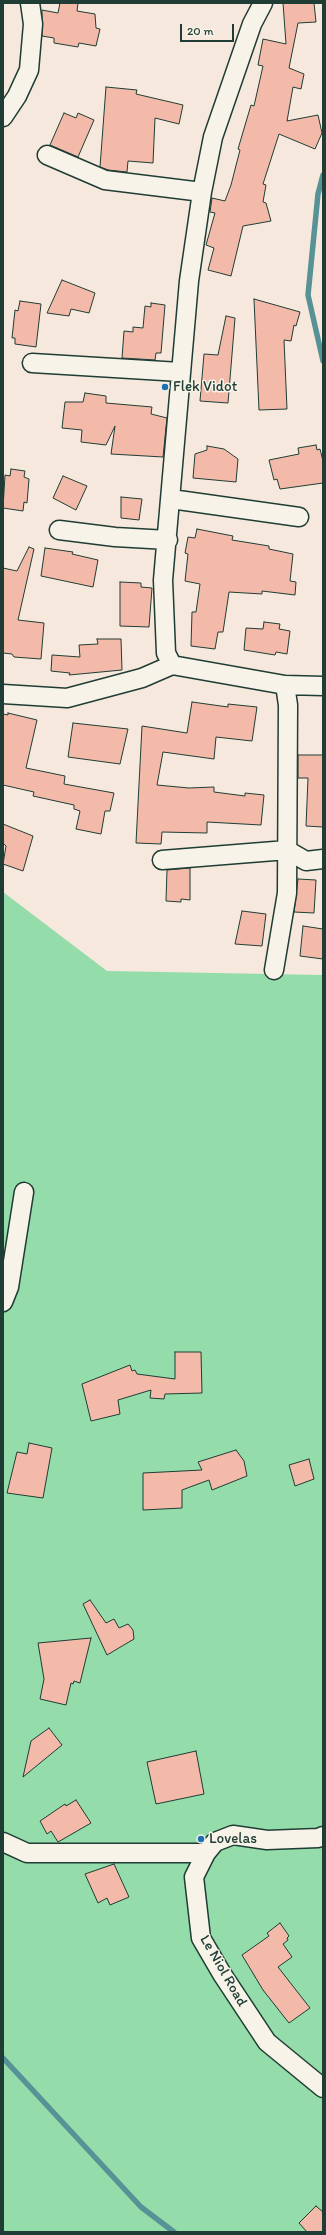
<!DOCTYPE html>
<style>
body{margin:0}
#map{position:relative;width:326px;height:2235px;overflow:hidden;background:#f6e8dc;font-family:Itim,sans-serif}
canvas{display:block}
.frame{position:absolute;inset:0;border:4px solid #1f3d34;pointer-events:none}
.scale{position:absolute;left:180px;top:24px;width:54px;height:18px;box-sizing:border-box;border:2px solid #1f3d34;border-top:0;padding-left:5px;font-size:12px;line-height:14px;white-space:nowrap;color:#1f3d34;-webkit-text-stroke:3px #f7f3e8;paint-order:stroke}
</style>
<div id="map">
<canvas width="326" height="2235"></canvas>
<div class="frame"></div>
<div class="scale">20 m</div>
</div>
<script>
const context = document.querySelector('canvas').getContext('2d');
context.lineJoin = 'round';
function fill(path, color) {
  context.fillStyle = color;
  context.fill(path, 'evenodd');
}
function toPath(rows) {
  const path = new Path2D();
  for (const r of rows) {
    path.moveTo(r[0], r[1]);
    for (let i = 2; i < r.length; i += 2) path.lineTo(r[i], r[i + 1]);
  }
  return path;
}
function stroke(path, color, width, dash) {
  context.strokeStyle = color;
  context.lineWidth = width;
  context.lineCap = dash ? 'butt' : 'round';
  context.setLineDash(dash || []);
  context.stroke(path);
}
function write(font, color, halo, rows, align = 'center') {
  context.font = font + ' Itim,sans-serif';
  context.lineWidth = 3;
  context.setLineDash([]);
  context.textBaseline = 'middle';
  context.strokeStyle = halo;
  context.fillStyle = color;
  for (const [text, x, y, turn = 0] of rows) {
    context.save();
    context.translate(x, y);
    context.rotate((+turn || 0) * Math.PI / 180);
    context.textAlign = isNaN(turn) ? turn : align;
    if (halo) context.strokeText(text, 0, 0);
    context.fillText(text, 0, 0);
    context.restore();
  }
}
const green = toPath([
 [3,892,107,971,323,975,323,2232,3,2232]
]);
const stream = toPath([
 [323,175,318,194,308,295,323,361],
 [3,2058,141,2207,174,2232]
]);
const building = toPath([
 [60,3,78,3,77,11,95,14,96,28,100,29,96,46,79,43,78,47,54,43,54,38,42,36,42,10,58,13,60,3],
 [283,3,314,3,316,22,298,23,289,68,304,74,301,89,293,87,287,121,318,115,322,133,315,149,279,134,263,184,266,185,263,202,266,203,271,221,243,226,231,276,208,270,214,248,206,245,215,213,210,212,212,198,225,201,231,185,240,150,238,149,251,105,254,106,263,66,258,65,263,39,286,44,283,3],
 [106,87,137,90,136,94,183,105,179,124,155,118,153,163,128,161,127,172,108,170,100,167,106,87],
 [64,113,76,118,78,113,94,120,78,157,50,145,64,113],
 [62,280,95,293,89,313,71,309,69,316,47,313,62,280],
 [254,299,300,312,296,326,294,325,291,341,284,340,287,409,259,410,254,299],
 [20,301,41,304,36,347,15,344,15,338,12,338,15,310,18,311,20,301],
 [151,303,165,305,161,353,156,353,155,360,122,358,124,331,133,332,133,327,143,328,145,306,151,307,151,303],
 [226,316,235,318,228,403,200,401,204,354,218,355,226,316],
 [85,393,106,396,106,403,152,407,151,414,167,418,163,457,111,454,115,426,106,445,81,442,82,430,62,428,65,402,83,402,85,393],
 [316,445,317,450,320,449,323,461,323,483,280,489,277,479,274,480,269,460,299,454,298,448,316,445],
 [207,446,224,449,238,459,236,482,193,478,195,454,207,450,207,446],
 [11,469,25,471,24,477,29,479,27,503,24,502,23,511,3,508,5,475,10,476,11,469],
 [63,476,87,486,76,510,53,498,63,476],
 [121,497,142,499,139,520,121,518,121,497],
 [197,529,233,536,232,540,269,546,269,549,293,554,290,581,296,582,295,595,262,591,262,594,229,592,223,632,218,632,215,649,191,646,192,612,196,612,200,584,185,581,188,554,185,553,188,537,195,538,197,529],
 [29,547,34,549,18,620,44,623,41,659,14,657,12,654,3,653,3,568,17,571,29,547],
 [45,548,73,552,72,554,98,560,93,587,41,576,45,548],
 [120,582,141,583,141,587,152,588,149,627,120,626,120,582],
 [264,622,280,624,279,629,290,631,287,654,276,652,275,655,244,650,246,628,263,629,264,622],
 [97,639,121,639,122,670,69,675,70,673,51,671,52,655,80,657,79,645,98,644,97,639],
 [192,702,228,707,228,704,257,707,252,741,216,737,214,759,163,752,157,785,189,788,214,787,214,792,245,796,245,793,264,795,261,825,207,822,207,833,162,832,161,844,136,843,142,726,187,733,192,702],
 [8,713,37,720,26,768,65,776,64,784,114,793,110,811,105,811,101,834,76,829,80,811,74,809,74,805,33,796,34,792,3,785,3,714,8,715,8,713],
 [73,723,128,729,120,764,68,757,73,723],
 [298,755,323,755,323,827,306,826,308,778,298,778,298,755],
 [3,824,33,836,23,871,3,864,6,846,3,843,3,824],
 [190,868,190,900,181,899,181,902,166,901,167,870,190,868],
 [298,879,316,880,314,913,294,912,298,879],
 [242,911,266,914,262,946,235,944,242,911],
 [303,926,323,929,323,959,300,956,303,926],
 [175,1352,201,1352,202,1393,165,1394,164,1399,150,1398,151,1390,118,1400,120,1414,91,1421,82,1384,130,1365,132,1371,135,1370,137,1374,175,1379,175,1352],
 [29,1443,52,1448,43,1498,7,1493,17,1452,27,1454,29,1443],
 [236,1450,244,1461,247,1476,212,1490,209,1480,182,1490,182,1508,143,1510,143,1473,202,1470,198,1462,236,1450],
 [309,1459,314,1479,295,1486,289,1465,309,1459],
 [90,1600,106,1623,114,1619,119,1628,128,1624,133,1630,134,1639,107,1655,83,1604,90,1600],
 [91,1638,80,1683,74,1681,73,1684,71,1683,66,1705,40,1699,44,1679,38,1643,91,1638],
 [49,1728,62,1745,23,1777,31,1741,49,1728],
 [196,1751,204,1794,156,1804,147,1762,196,1751],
 [76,1800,91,1823,58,1842,51,1831,47,1834,40,1821,65,1804,66,1806,76,1800],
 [114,1864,129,1897,110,1905,107,1898,98,1903,85,1874,114,1864],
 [280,1923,289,1936,287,1938,288,1940,283,1944,292,1957,278,1967,310,2008,289,2023,263,1990,242,1955,269,1936,267,1933,280,1923],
 [316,2206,323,2212,323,2232,307,2232,299,2223,316,2206]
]);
const minor = toPath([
 [3,117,17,96,29,70,33,24,30,3],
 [47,155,105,180,202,192],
 [32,363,180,372],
 [171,499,299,517],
 [59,530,115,537,168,540],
 [172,665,166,653,163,580,189,281,202,192,213,137,252,24,263,3],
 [3,694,67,698,142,678,172,665,285,685,323,686],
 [162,860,287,850,306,861,323,859],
 [274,970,287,893,288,705,285,685],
 [3,1302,9,1287,24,1192],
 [323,1836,318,1838,267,1840,233,1835,215,1842,206,1853,194,1877,201,1938,222,1974,267,2042,323,2088],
 [3,1842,27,1853,206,1853]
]);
const markers = [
 [165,387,4,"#1f6fb2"],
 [201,1839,4,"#1f6fb2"]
];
const poiNames = [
 ["Flek Vidot",173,387],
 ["Lovelas",209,1839]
];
const streetNames = [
 ["Le Niol Road",223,1971,60]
];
fill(green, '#95dcab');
stroke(stream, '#569296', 5.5);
fill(building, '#f3baaa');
stroke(building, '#1f3d34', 1);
stroke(minor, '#1f3d34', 21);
stroke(minor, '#f7f3e8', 18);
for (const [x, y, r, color] of markers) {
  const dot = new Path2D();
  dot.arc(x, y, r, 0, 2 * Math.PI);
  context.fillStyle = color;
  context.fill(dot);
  stroke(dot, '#f7f3e8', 1.5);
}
write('15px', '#1f3d34', '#f7f3e8', poiNames, 'left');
write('15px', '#1f3d34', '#f7f3e8', streetNames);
</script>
